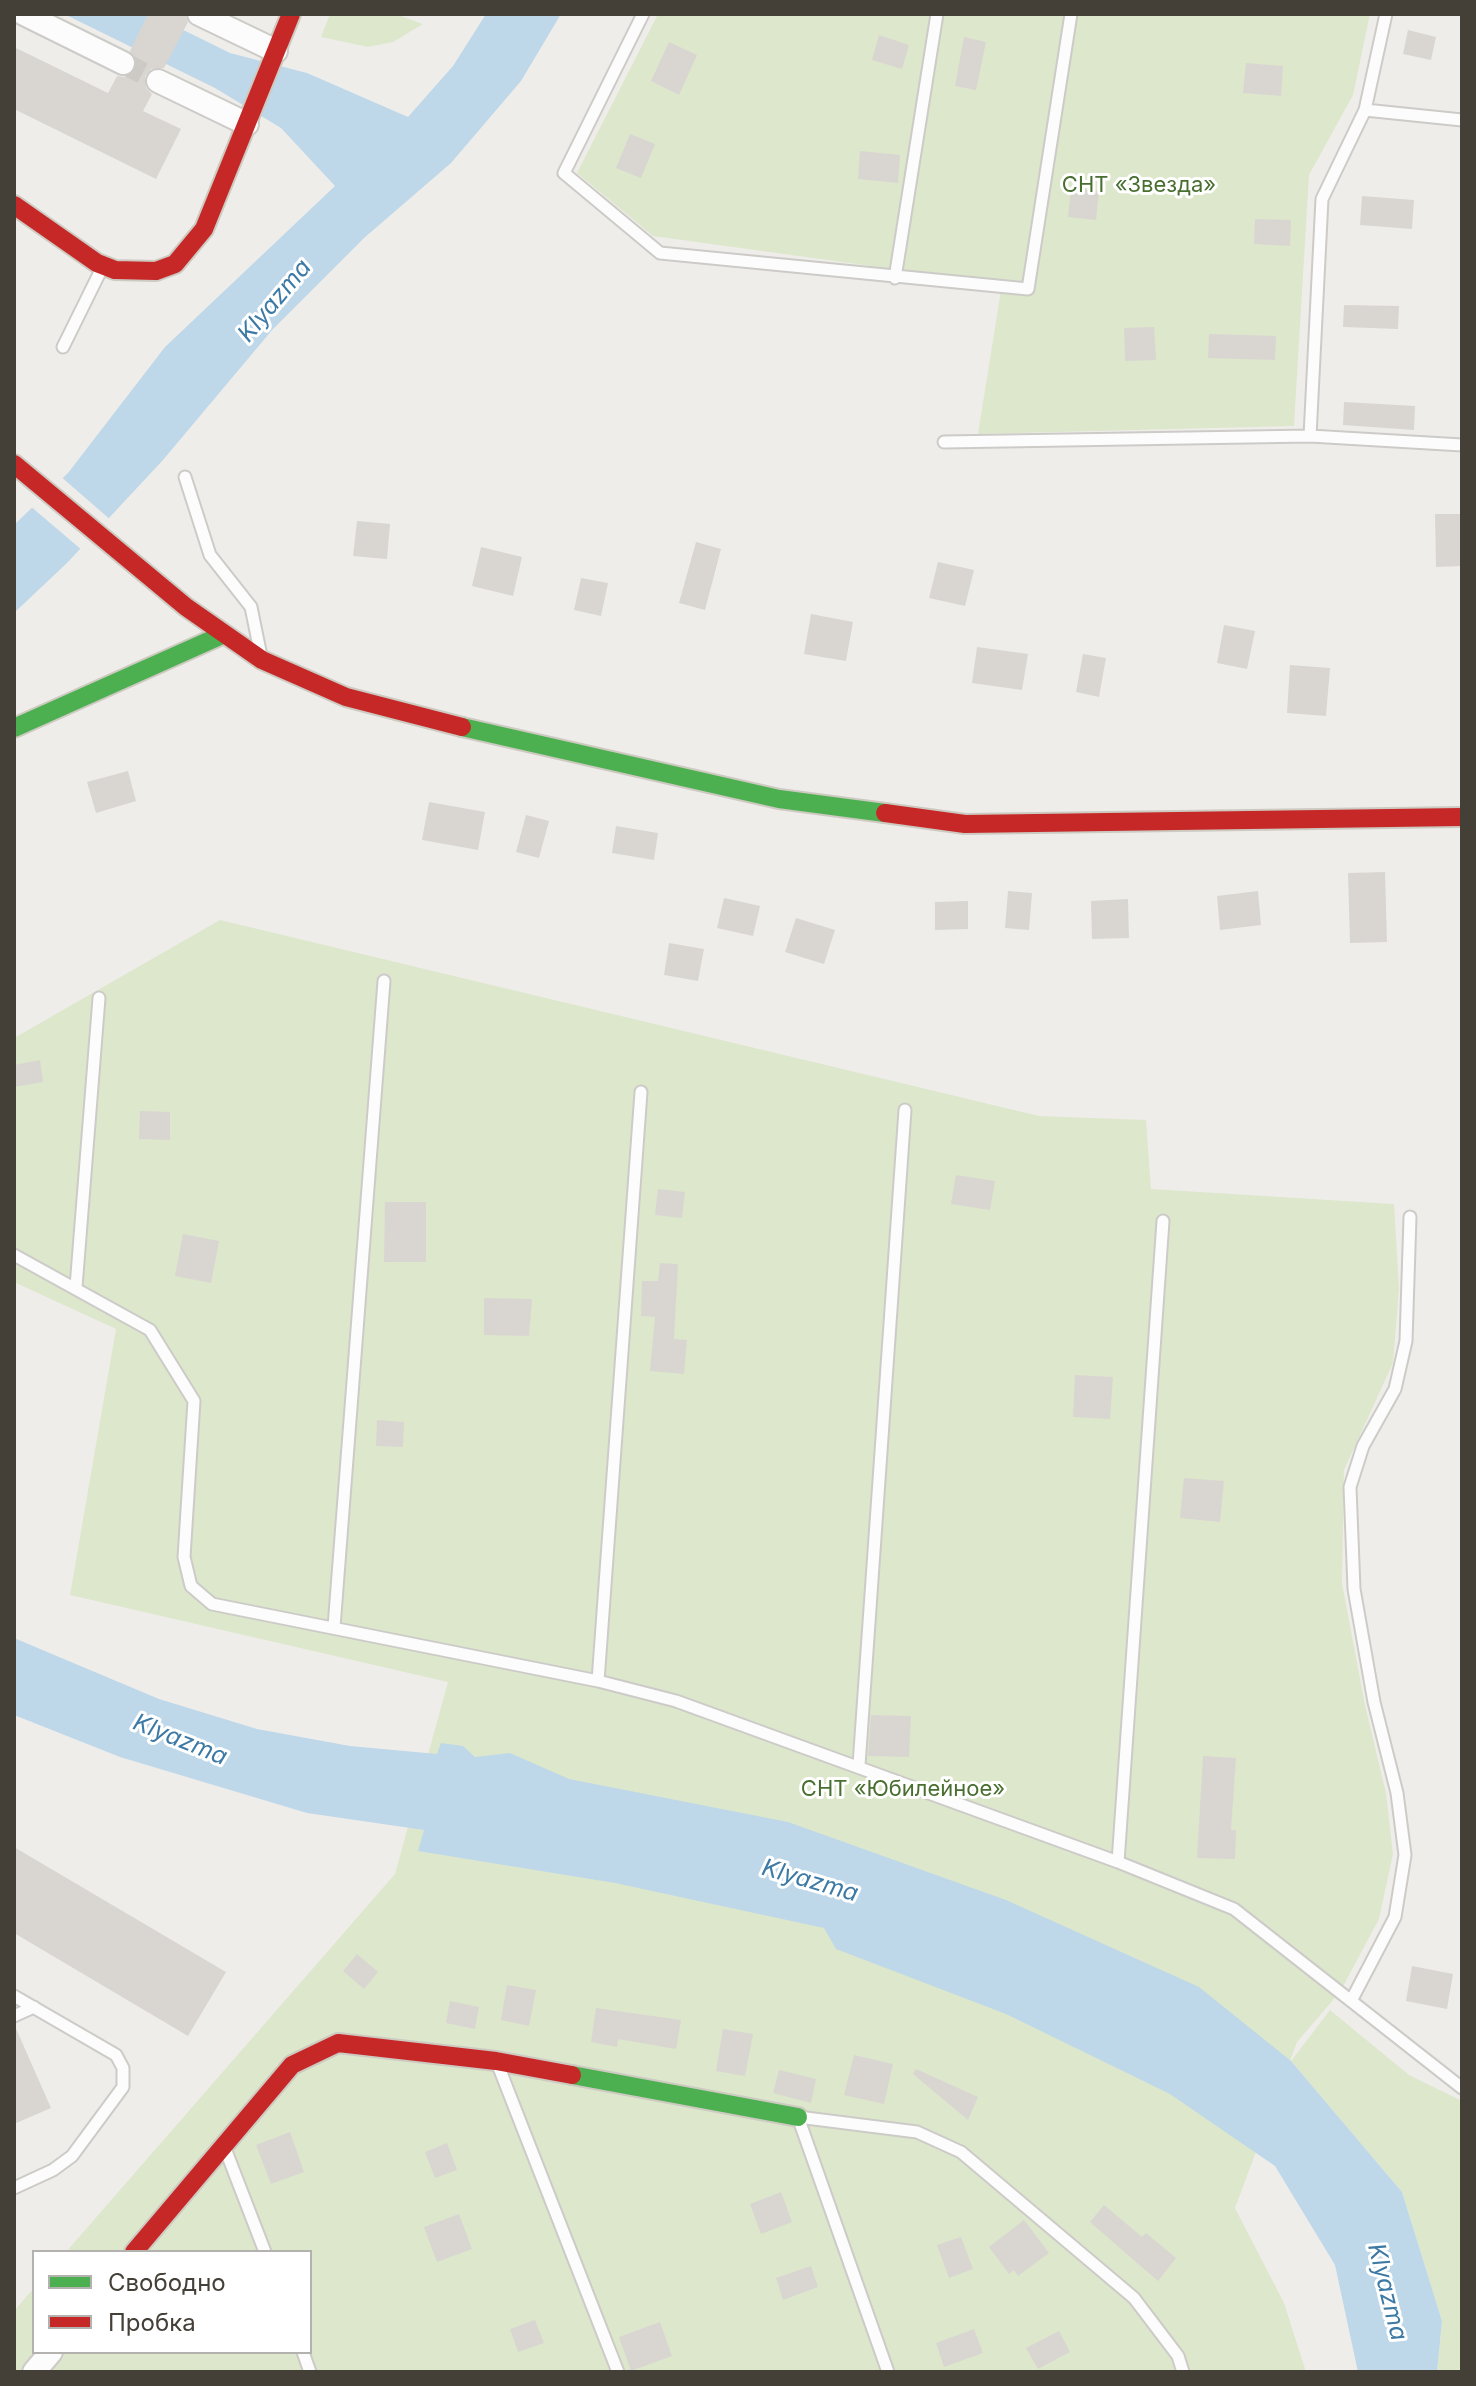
<!DOCTYPE html>
<meta charset="utf-8">
<style>
body{margin:0}
#map{position:relative;width:1476px;height:2386px;overflow:hidden;background:#efedea;font-family:Inter,sans-serif}
canvas{display:block}
.frame{position:absolute;inset:0;border:16px solid #443f37;pointer-events:none}
.legend{position:absolute;left:32px;top:2250px;width:280px;height:104px;box-sizing:border-box;background:#fff;border:2px solid #b4b2af;margin:0;padding:10px 14px;list-style:none;font-size:24px;color:#443f37}
.legend li{display:flex;align-items:center;gap:16px;height:40px}
.legend b{width:40px;border:2px solid #b4b2af}
</style>
<div id="map">
<canvas width="1476" height="2386"></canvas>
<div class="frame"></div>
<ul class="legend">
<li><b style="height:10px;background:#4caf50"></b>Свободно</li>
<li><b style="height:10px;background:#c62828"></b>Пробка</li>
</ul>
</div>
<script>
const context = document.querySelector('canvas').getContext('2d');
context.lineJoin = 'round';
function fill(path, color) {
  context.fillStyle = color;
  context.fill(path, 'evenodd');
}
function toPath(rows) {
  const path = new Path2D();
  for (const r of rows) {
    path.moveTo(r[0], r[1]);
    for (let i = 2; i < r.length; i += 2) path.lineTo(r[i], r[i + 1]);
  }
  return path;
}
function stroke(path, color, width, dash) {
  context.strokeStyle = color;
  context.lineWidth = width;
  context.lineCap = dash ? 'butt' : 'round';
  context.setLineDash(dash || []);
  context.stroke(path);
}
function write(font, color, halo, rows, align = 'center') {
  context.font = font + ' Inter,sans-serif';
  context.lineWidth = 6;
  context.setLineDash([]);
  context.textBaseline = 'middle';
  context.strokeStyle = halo;
  context.fillStyle = color;
  for (const [text, x, y, turn = 0] of rows) {
    context.save();
    context.translate(x, y);
    context.rotate((+turn || 0) * Math.PI / 180);
    context.textAlign = isNaN(turn) ? turn : align;
    if (halo) context.strokeText(text, 0, 0);
    context.fillText(text, 0, 0);
    context.restore();
  }
}
const green = toPath([
 [330,14,395,14,423,24,393,42,368,47,321,37],
 [658,14,1370,14,1353,95,1309,175,1294,426,978,434,1002,284,653,236,577,173],
 [220,920,1039,1116,1146,1120,1151,1189,1394,1204,1399,1288,1393,1363,1344,1470,1342,1583,1365,1705,1386,1793,1393,1854,1379,1919,1340,1992,1297,2042,1235,2208,1284,2303,1306,2372,14,2372,14,2311,34,2288,34,2352,310,2352,310,2252,66,2252,395,1874,448,1682,70,1595,116,1329,14,1282,14,1038],
 [1330,2010,1409,2075,1462,2101,1462,2372,1437,2372,1442,2321,1402,2192,1291,2061]
]);
const water = toPath([
 [64,14,151,14,230,53,307,73,408,117,453,66,486,14,561,14,521,81,451,163,364,238,273,329,163,460,67,563,14,613,14,525,68,473,165,347,335,186,281,128,215,88],
 [14,1638,159,1699,257,1729,350,1746,437,1754,441,1743,463,1746,475,1757,510,1753,569,1779,788,1822,1006,1900,1199,1987,1291,2061,1402,2192,1442,2321,1437,2372,1358,2372,1335,2265,1275,2166,1170,2094,1006,2014,836,1949,824,1928,615,1883,418,1851,424,1830,307,1813,120,1757,14,1715]
]);
const pier = toPath([
 [59,475,112,521,83,551,29,505]
]);
const building = toPath([
 [148,14,185,14,188,22,164,68,151,69,145,76,146,88,152,94,143,111,181,129,156,179,14,109,14,47,108,93,117,76,125,77,135,70,137,61,130,51],
 [1408,30,1436,37,1431,60,1403,54],
 [879,35,909,45,902,69,872,60],
 [964,37,986,42,976,90,955,86],
 [669,42,697,55,679,95,651,81],
 [1246,63,1283,66,1281,96,1243,93],
 [630,134,655,144,641,178,616,168],
 [860,151,900,155,898,183,858,179],
 [1071,188,1099,191,1096,220,1068,217],
 [1362,196,1414,200,1412,229,1360,225],
 [1255,219,1291,220,1290,246,1254,244],
 [1344,305,1399,306,1398,329,1343,327],
 [1154,327,1156,360,1125,361,1124,328],
 [1209,334,1276,336,1275,360,1208,358],
 [1344,402,1415,406,1414,430,1343,425],
 [1435,514,1462,514,1462,566,1436,567],
 [357,521,390,524,387,559,353,556],
 [696,542,721,549,705,610,679,603],
 [481,547,522,557,513,596,472,586],
 [938,562,974,570,965,606,929,598],
 [581,578,608,583,601,616,574,610],
 [811,614,853,622,846,661,804,654],
 [1224,625,1255,631,1247,669,1217,663],
 [977,647,1028,654,1022,690,972,683],
 [1083,654,1106,658,1099,697,1076,692],
 [1290,665,1330,668,1326,716,1287,713],
 [128,771,136,801,96,813,87,782],
 [429,802,485,812,478,850,422,840],
 [526,815,549,821,539,858,516,852],
 [616,826,658,833,654,860,612,853],
 [1385,872,1387,942,1350,943,1348,873],
 [1008,891,1032,893,1029,930,1005,928],
 [1258,891,1261,925,1220,930,1217,896],
 [724,898,760,906,753,936,717,928],
 [1128,899,1129,938,1092,939,1091,901],
 [968,901,968,929,935,930,935,902],
 [796,918,835,930,824,964,785,952],
 [669,943,704,949,698,981,664,975],
 [40,1060,43,1082,14,1087,14,1065],
 [140,1111,170,1112,170,1140,139,1139],
 [956,1175,995,1181,990,1210,951,1204],
 [658,1189,685,1192,682,1218,655,1215],
 [385,1202,426,1202,426,1262,384,1262],
 [183,1234,219,1241,211,1283,175,1276],
 [660,1263,678,1264,674,1339,687,1340,684,1374,650,1371,655,1317,641,1316,642,1281,658,1281],
 [484,1298,532,1299,529,1336,484,1335],
 [1075,1375,1113,1377,1110,1419,1073,1417],
 [377,1420,404,1422,403,1447,376,1446],
 [1184,1478,1224,1481,1220,1522,1180,1518],
 [871,1715,911,1716,909,1757,868,1756],
 [1203,1756,1236,1758,1231,1830,1236,1830,1235,1859,1197,1858],
 [14,1847,226,1972,188,2036,14,1933],
 [357,1954,378,1972,364,1989,343,1971],
 [1412,1966,1453,1974,1447,2009,1406,2001],
 [507,1985,536,1990,529,2026,501,2020],
 [450,2001,479,2007,475,2029,446,2023],
 [596,2008,681,2020,676,2049,618,2039,617,2047,591,2042],
 [14,2024,51,2108,14,2124],
 [723,2029,753,2034,745,2076,716,2071],
 [854,2055,893,2064,884,2104,844,2095],
 [916,2069,978,2097,968,2120,913,2074],
 [779,2070,816,2079,811,2103,773,2093],
 [290,2132,304,2172,271,2184,256,2145],
 [447,2143,457,2170,435,2178,425,2152],
 [781,2192,792,2222,761,2234,750,2204],
 [1104,2205,1142,2237,1146,2233,1176,2258,1158,2281,1090,2222],
 [459,2214,472,2249,437,2262,424,2227],
 [1024,2220,1049,2253,1018,2276,1014,2270,1009,2274,989,2247],
 [961,2237,973,2269,949,2278,937,2245],
 [811,2266,818,2287,783,2300,776,2278],
 [535,2320,544,2343,518,2352,510,2329],
 [660,2322,672,2356,631,2371,619,2337],
 [974,2329,983,2353,944,2367,936,2343],
 [1059,2331,1070,2352,1038,2369,1026,2348]
]);
const streetTunnel = toPath([
 [123,63,158,81]
]);
const lane = toPath([
 [643,14,564,173,660,253,1028,289,1071,14],
 [1365,110,1386,14],
 [895,278,937,14],
 [63,347,101,270],
 [1310,436,1322,199,1365,110,1462,120],
 [944,442,1310,436,1462,445],
 [185,477,210,555,251,607,260,651],
 [14,1255,150,1330,194,1401,184,1557,191,1586,212,1604,598,1681,676,1701,1118,1862,1234,1909,1462,2088],
 [76,1287,99,998],
 [334,1627,384,981],
 [598,1681,641,1092],
 [859,1765,905,1110],
 [1118,1862,1163,1221],
 [14,1996,116,2055,123,2068,123,2087,72,2156,53,2170,14,2188],
 [1351,2001,1395,1917,1405,1855,1397,1793,1374,1702,1354,1589,1350,1487,1363,1446,1395,1389,1406,1341,1410,1217],
 [14,2016,34,2007],
 [498,2065,618,2372],
 [226,2151,265,2252],
 [303,2352,310,2372],
 [888,2372,798,2117,917,2132,961,2152,1134,2298,1178,2356,1183,2372]
]);
const street = toPath([
 [24,14,123,63],
 [199,14,276,51],
 [158,81,247,124],
 [34,2372,51,2352]
]);
const fast = toPath([
 [462,727,779,799,885,813],
 [14,728,222,635],
 [572,2075,798,2117]
]);
const jam = toPath([
 [14,205,97,263,115,270,156,271,175,264,204,229,291,14],
 [14,464,186,607,262,660,346,697,462,727],
 [885,813,965,824,1462,817],
 [134,2252,292,2065,338,2043,496,2061,572,2075]
]);
const parkNames = [
 ["СНТ «Звезда»",1139,185],
 ["СНТ «Юбилейное»",903,1789]
];
const waterNames = [
 ["Klyazma",275,301,-50],
 ["Klyazma",180,1740,22],
 ["Klyazma",810,1881,16],
 ["Klyazma",1387,2292,76]
];
fill(green, '#dde7cc');
fill(water, '#bed8e9');
fill(pier, '#efedea');
fill(building, '#d9d6d2');
stroke(streetTunnel, '#cdcac6', 22, [22, 11]);
stroke(lane, '#cdcbc8', 15);
stroke(street, '#cdcbc8', 26);
stroke(fast, '#cdcac1', 22);
stroke(jam, '#cdcac1', 22);
stroke(lane, '#fdfcfc', 11);
stroke(street, '#fdfcfc', 22);
stroke(fast, '#4caf50', 18);
stroke(jam, '#c62828', 18);
write('22px', '#496f30', '#fff', parkNames);
write('italic 24px', '#3c79a4', '#fff', waterNames);
</script>
